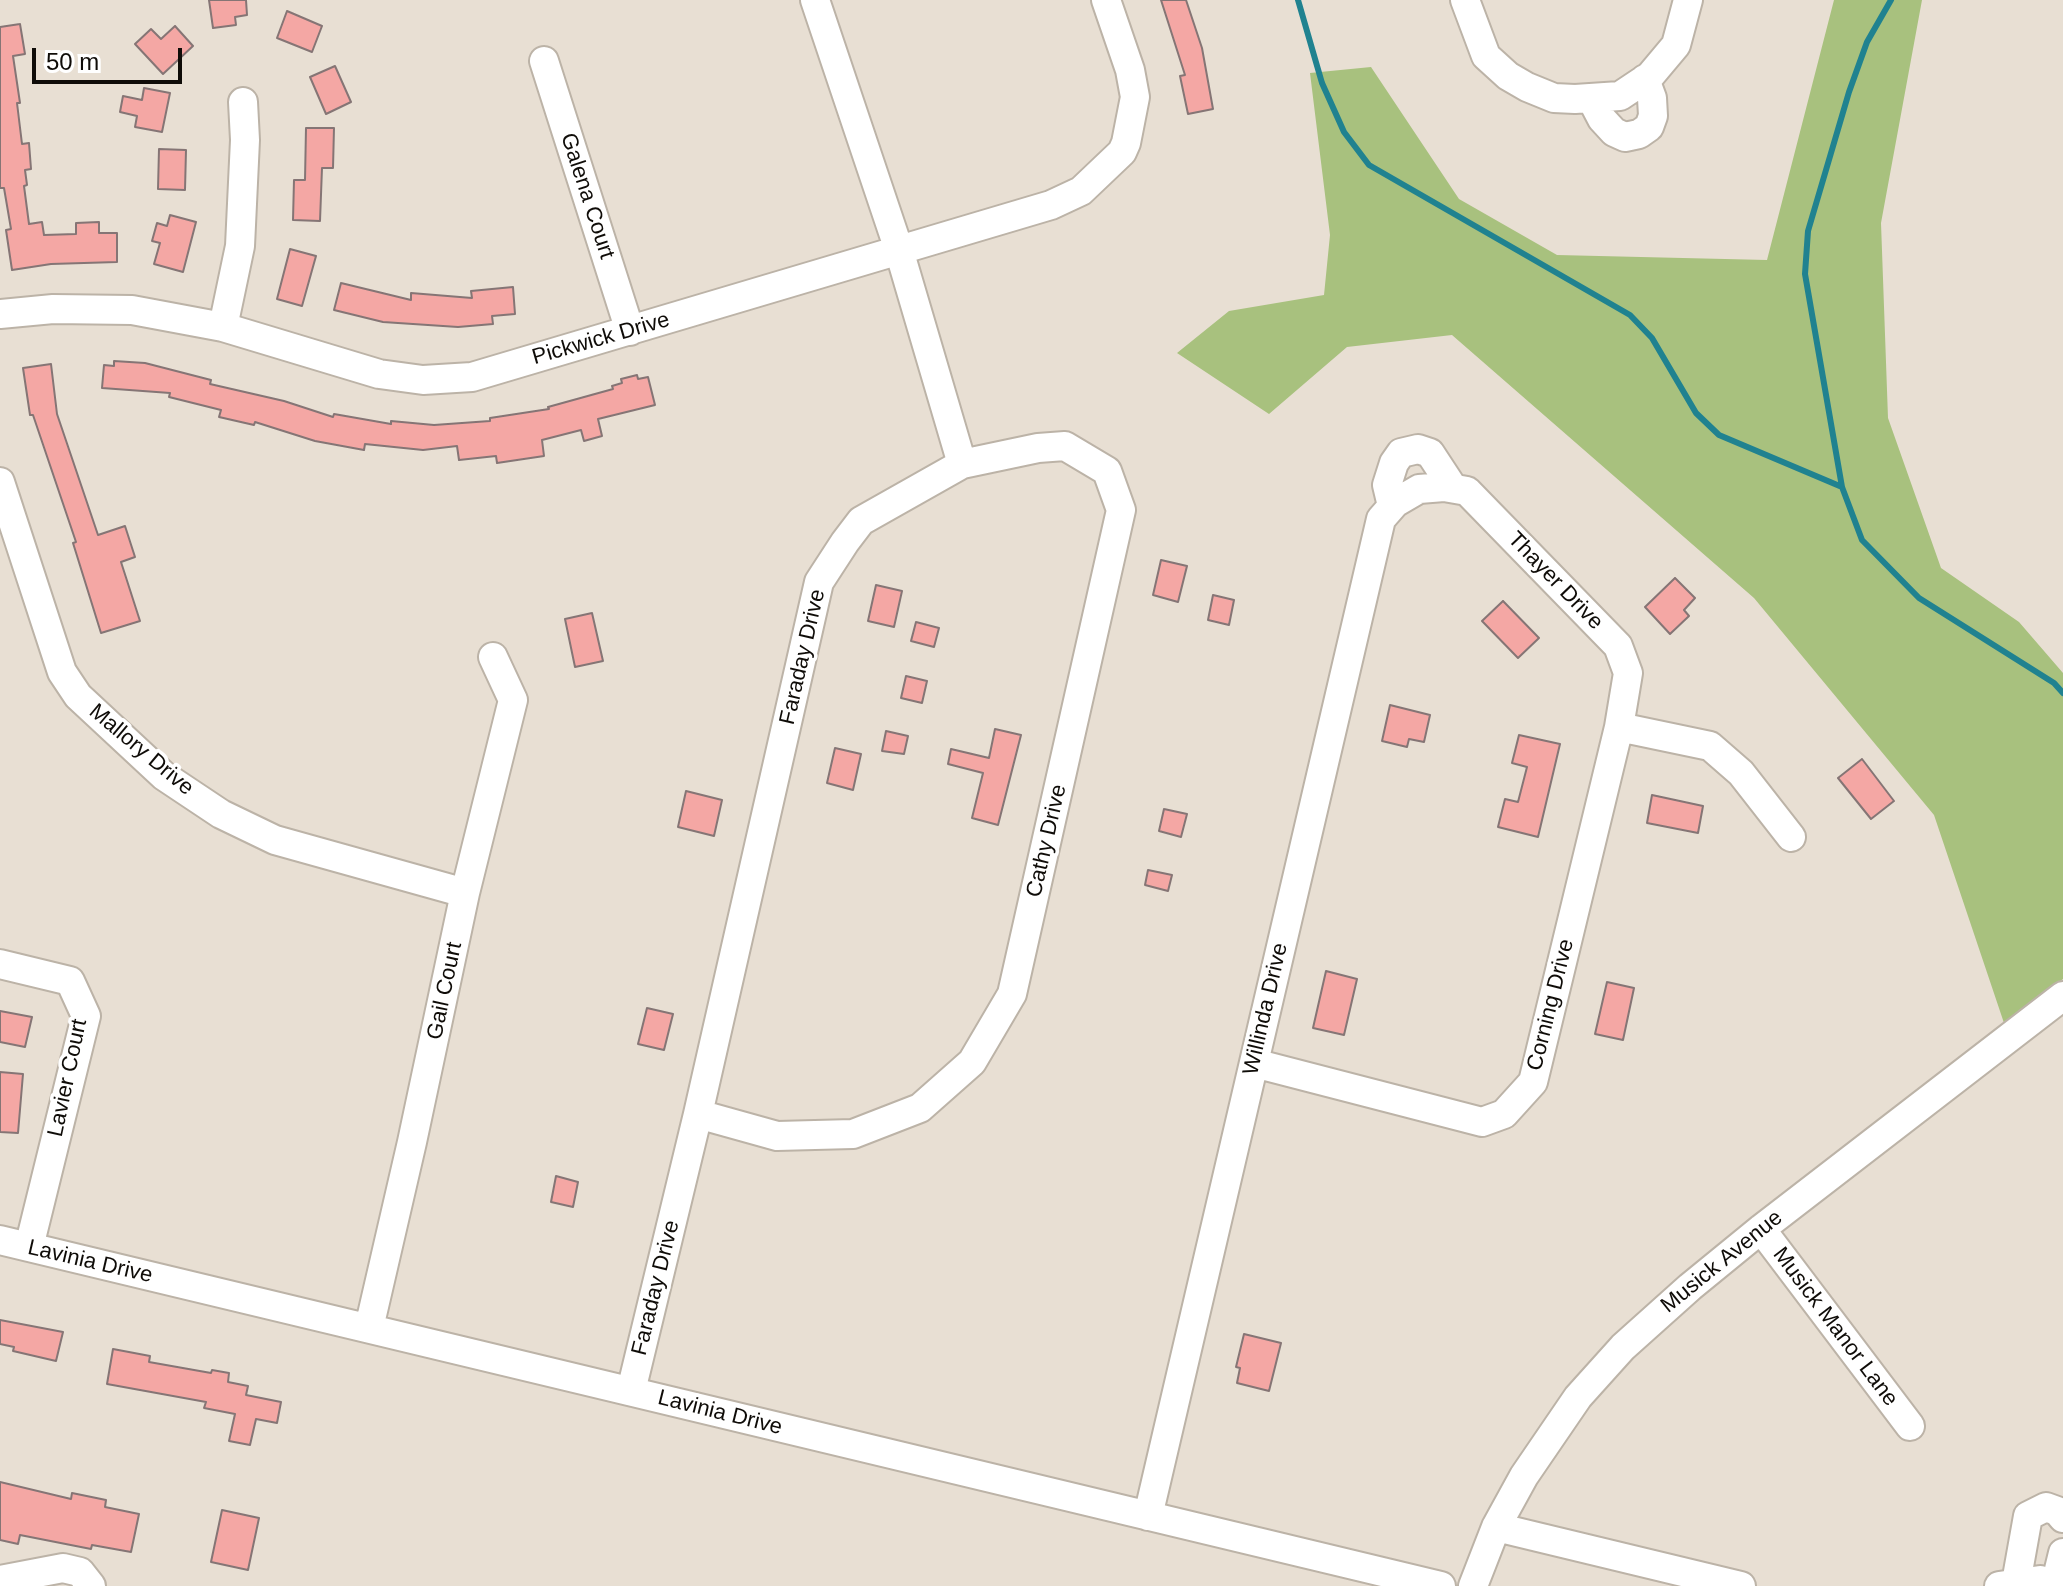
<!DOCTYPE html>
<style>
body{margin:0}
#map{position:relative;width:2063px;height:1586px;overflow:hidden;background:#e8dfd3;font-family:Arial,sans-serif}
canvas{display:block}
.scale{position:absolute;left:32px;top:48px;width:150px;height:36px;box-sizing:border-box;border:4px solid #0f0c08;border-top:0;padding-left:10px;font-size:24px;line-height:28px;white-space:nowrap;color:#0f0c08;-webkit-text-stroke:6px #fff;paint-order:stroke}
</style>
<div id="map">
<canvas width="2063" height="1586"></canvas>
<div class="scale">50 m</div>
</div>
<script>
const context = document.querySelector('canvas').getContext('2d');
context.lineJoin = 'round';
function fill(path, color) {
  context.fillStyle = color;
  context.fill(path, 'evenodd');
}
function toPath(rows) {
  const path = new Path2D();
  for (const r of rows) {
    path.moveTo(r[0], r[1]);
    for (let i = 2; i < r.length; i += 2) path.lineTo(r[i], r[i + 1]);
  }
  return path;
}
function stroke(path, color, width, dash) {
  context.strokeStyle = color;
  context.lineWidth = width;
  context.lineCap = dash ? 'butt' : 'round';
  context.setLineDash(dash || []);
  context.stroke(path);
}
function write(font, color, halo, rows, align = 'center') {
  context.font = font + ' Arial,sans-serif';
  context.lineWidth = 7;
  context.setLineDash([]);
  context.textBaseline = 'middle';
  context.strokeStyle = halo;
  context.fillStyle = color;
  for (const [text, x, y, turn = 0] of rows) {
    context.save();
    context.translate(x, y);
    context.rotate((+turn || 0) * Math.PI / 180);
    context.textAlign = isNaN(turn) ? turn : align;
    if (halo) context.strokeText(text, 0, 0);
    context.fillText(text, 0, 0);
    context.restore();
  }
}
const green = toPath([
 [1834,0,1922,0,1881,223,1888,418,1941,568,2019,622,2063,673,2063,979,2004,1023,1934,815,1754,598,1452,335,1347,347,1269,414,1177,353,1229,311,1324,295,1330,235,1310,73,1371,67,1459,199,1557,255,1767,260]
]);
const stream = toPath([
 [1298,0,1322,83,1344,132,1369,165,1630,315,1652,338,1696,413,1719,435,1842,487],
 [1891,0,1867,42,1849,92,1808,231,1805,274,1842,487,1862,540,1919,598,2054,683,2063,693]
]);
const building = toPath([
 [209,0,246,0,247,15,235,17,236,25,213,28,209,0],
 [1161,0,1186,0,1202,48,1213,109,1188,114,1180,76,1185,75,1161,0],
 [287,11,322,26,312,52,277,38,287,11],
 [20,24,25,54,13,56,20,103,17,103,22,144,29,143,31,169,25,170,27,185,24,186,29,224,42,222,44,235,76,234,76,223,99,222,99,233,117,233,117,262,51,264,12,270,6,230,11,229,4,188,0,188,0,27,20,24],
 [175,26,193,46,163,74,135,44,151,29,161,39,175,26],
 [335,66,351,102,326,114,310,77,335,66],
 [144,88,170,93,162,132,135,127,137,116,120,112,123,96,142,100,144,88],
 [306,128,334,128,333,168,322,168,320,221,293,220,294,180,305,180,306,128],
 [159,149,186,150,185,190,158,189,159,149],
 [170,215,196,222,183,272,154,264,160,243,152,241,157,223,167,226,170,215],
 [290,249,316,256,302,306,277,299,290,249],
 [341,283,411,300,411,293,472,298,471,291,513,287,515,314,492,316,493,324,458,327,383,322,334,310,341,283],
 [114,361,145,363,211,380,210,384,284,401,333,417,334,414,391,424,391,421,434,425,490,421,490,418,549,409,548,407,613,389,612,386,622,383,621,379,637,375,638,379,648,377,655,405,598,419,602,436,584,441,581,430,542,440,544,456,497,463,496,456,459,460,457,446,423,450,365,444,364,450,315,441,255,422,254,425,219,417,221,410,169,397,170,393,102,388,104,365,114,366,114,361],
 [51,364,57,414,98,535,125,526,135,557,121,562,140,621,101,633,73,543,76,542,33,415,30,415,23,368,51,364],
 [1161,560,1187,566,1178,602,1153,595,1161,560],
 [1675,578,1695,598,1684,610,1689,616,1670,634,1645,607,1675,578],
 [876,585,902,591,894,627,868,621,876,585],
 [1213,595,1234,600,1229,625,1208,620,1213,595],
 [1503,601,1539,638,1518,658,1482,621,1503,601],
 [592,613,603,661,575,667,565,619,592,613],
 [916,622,939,628,934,647,911,641,916,622],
 [906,676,927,681,922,703,901,698,906,676],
 [1390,705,1430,715,1424,742,1409,739,1407,747,1382,741,1390,705],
 [995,729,1021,735,998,825,972,818,983,773,948,764,951,749,989,758,995,729],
 [886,731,908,736,904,754,882,751,886,731],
 [1519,735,1560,744,1538,837,1498,827,1505,799,1518,802,1527,767,1512,763,1519,735],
 [835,748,861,754,853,790,827,783,835,748],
 [1862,759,1894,801,1871,819,1838,778,1862,759],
 [686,791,722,800,714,836,678,827,686,791],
 [1652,795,1703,806,1698,833,1647,823,1652,795],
 [1164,809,1187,814,1181,837,1159,831,1164,809],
 [1148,870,1172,875,1168,891,1145,885,1148,870],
 [1326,971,1357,979,1344,1035,1313,1028,1326,971],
 [1607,982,1634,988,1623,1040,1595,1034,1607,982],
 [647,1008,673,1014,664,1050,638,1044,647,1008],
 [0,1011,32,1017,25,1047,0,1042,0,1011],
 [0,1072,23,1074,18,1133,0,1132,0,1072],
 [556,1176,578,1182,573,1207,551,1202,556,1176],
 [0,1320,63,1332,56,1361,13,1351,14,1347,0,1344,0,1320],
 [1244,1334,1281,1343,1269,1391,1237,1383,1240,1368,1236,1367,1244,1334],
 [113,1349,150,1356,149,1362,211,1373,212,1370,229,1373,228,1382,248,1386,246,1395,281,1402,277,1423,256,1419,250,1445,229,1441,235,1414,204,1408,206,1402,107,1384,113,1349],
 [0,1482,71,1499,72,1493,106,1500,105,1507,139,1514,131,1552,92,1545,91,1549,20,1535,18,1544,0,1540,0,1482],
 [222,1510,259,1518,248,1570,211,1562,222,1510]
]);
const minor = toPath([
 [815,0,899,250,962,464],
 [1465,0,1486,56,1508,76,1527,87,1554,98,1575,99,1620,96,1650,76,1676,45,1688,0],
 [544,61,630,331],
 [1591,98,1602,119,1614,132,1625,137,1639,134,1649,127,1653,116,1652,98,1645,79],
 [0,314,53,309,132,310,223,327,379,374,423,380,472,377,1051,205,1081,191,1122,152,1126,143,1135,97,1130,70,1106,0],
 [223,327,240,246,245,140,243,102],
 [0,482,62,672,78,696,164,776,221,814,275,840,465,893],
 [1392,506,1387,485,1394,463,1401,453,1418,449,1430,453,1453,488],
 [1619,727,1710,746,1741,773,1791,837],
 [0,964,70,981,86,1016,29,1247],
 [1761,1229,1910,1426],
 [0,1240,1441,1586],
 [369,1328,412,1142,465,893,513,700,493,657],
 [631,1391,698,1114,819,582,845,542,861,521,962,464,1038,448,1065,446,1107,471,1121,510,1012,994,972,1062,920,1108,853,1134,777,1136,698,1114],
 [1148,1516,1381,519,1395,503,1419,489,1444,487,1467,491,1618,646,1628,673,1619,727,1533,1082,1504,1114,1482,1122,1254,1063],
 [1496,1527,1741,1586],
 [0,1580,63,1568,80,1572,91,1586],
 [2016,1583,2028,1516,2046,1507,2057,1511,2063,1518],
 [1473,1586,1496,1527,1524,1476,1578,1397,1623,1347,1690,1287,1761,1229,2063,996],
 [1999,1586,2040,1580,2047,1586],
 [2055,1586,2063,1553]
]);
const streetNames = [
 ["Galena Court",587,196,72],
 ["Pickwick Drive",601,339,-16],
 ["Thayer Drive",1555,581,46],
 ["Faraday Drive",803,657,-77],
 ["Mallory Drive",141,750,40],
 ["Cathy Drive",1047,841,-77],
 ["Gail Court",445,991,-78],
 ["Corning Drive",1551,1005,-76],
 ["Willinda Drive",1266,1009,-77],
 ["Lavier Court",68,1078,-78],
 ["Lavinia Drive",90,1262,13],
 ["Musick Avenue",1722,1262,-39],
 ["Faraday Drive",656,1288,-76],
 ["Musick Manor Lane",1835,1327,53],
 ["Lavinia Drive",720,1413,14]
];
fill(green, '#a8c17e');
stroke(stream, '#208290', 6);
fill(building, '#f4a7a4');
stroke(building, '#857575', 2);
stroke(minor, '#bcb3a7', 32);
stroke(minor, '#fff', 28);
write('22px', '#0f0c08', '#fff', streetNames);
</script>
